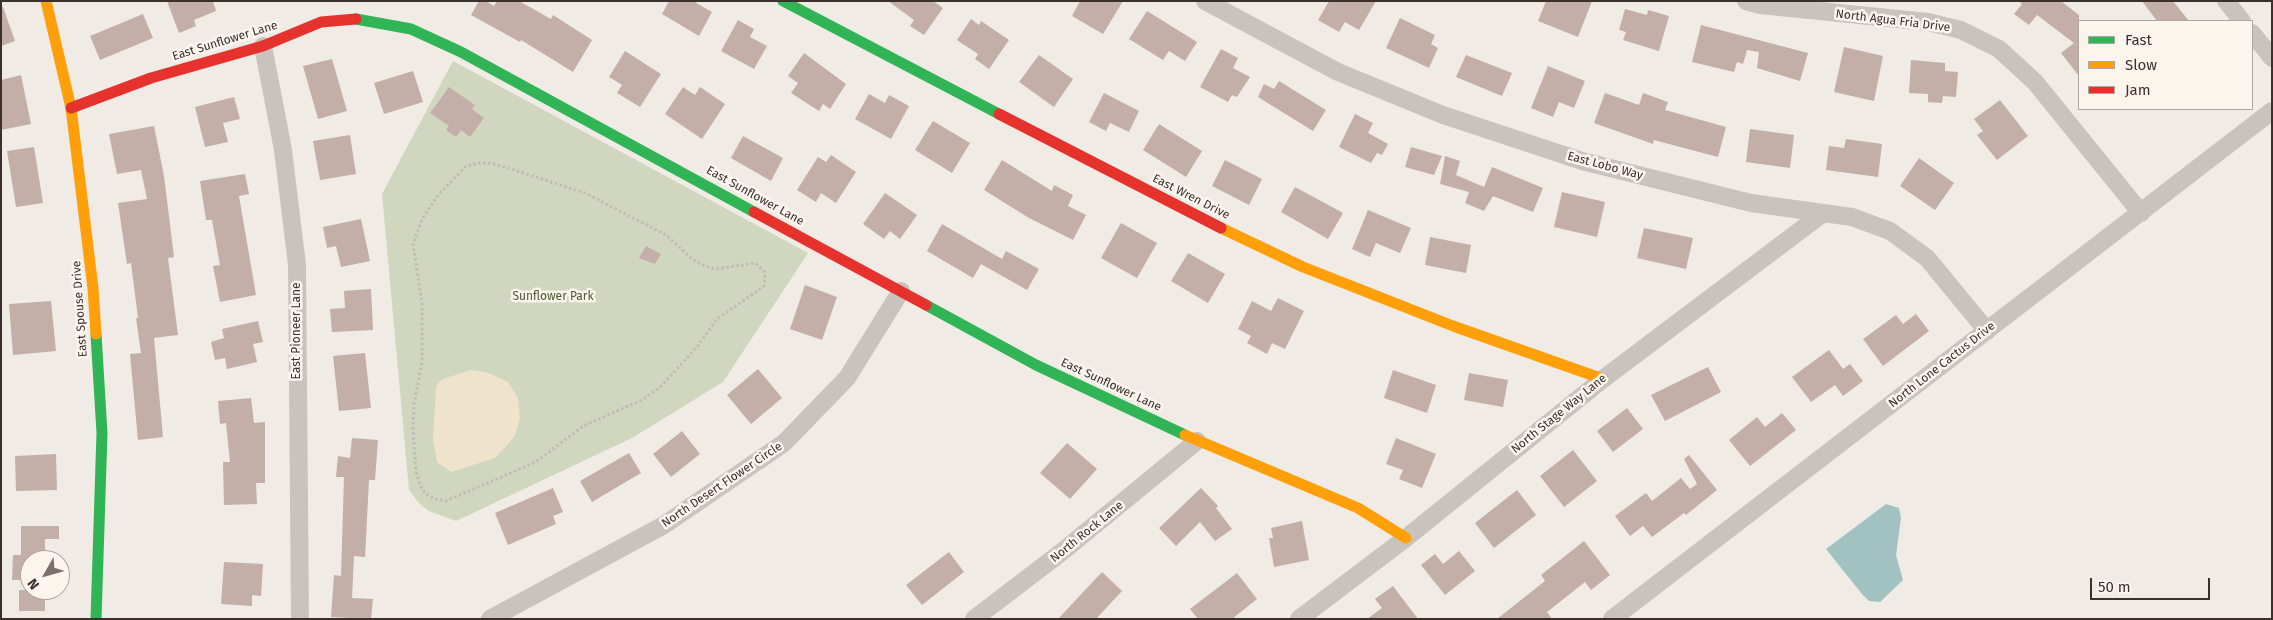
<!DOCTYPE html>
<style>
body{margin:0}
#map{position:relative;width:2273px;height:620px;overflow:hidden;background:#f0ebe5;font-family:"Fira Sans",sans-serif}
canvas{display:block}
.frame{position:absolute;inset:0;border:2px solid #3b302b;pointer-events:none}
.legend{position:absolute;left:2078px;top:20px;width:175px;height:90px;box-sizing:border-box;background:#fbf5ee;border:1px solid #aea6a0;margin:0;padding:6px 9px;list-style:none;font-size:15px;color:#3b302b}
.legend li{display:flex;align-items:center;gap:10px;height:25px}
.legend b{width:25px;border:1px solid #aea6a0}
.north{position:absolute;left:20px;top:550px;width:50px;height:50px;box-sizing:border-box;background:#fbf5ee;border:1px solid #aea6a0;border-radius:50%;rotate:232deg;font-size:14px;font-weight:700;line-height:20px;text-align:center;color:#3b302b}
.north::after{content:'';display:block;margin:auto;width:18px;height:22px;background:#7a716c;clip-path:polygon(50% 0,100% 100%,50% 72%,0 100%)}
.scale{position:absolute;left:2090px;top:578px;width:120px;height:22px;box-sizing:border-box;border:2px solid #3b302b;border-top:0;padding-left:6px;font-size:15px;line-height:18px;white-space:nowrap;color:#3b302b;-webkit-text-stroke:4px #fbf5ee;paint-order:stroke}
</style>
<div id="map">
<canvas width="2273" height="620"></canvas>
<div class="frame"></div>
<ul class="legend">
<li><b style="height:6px;background:#30b455"></b>Fast</li>
<li><b style="height:6px;background:#ff9f0a"></b>Slow</li>
<li><b style="height:6px;background:#e5322d"></b>Jam</li>
</ul>
<div class="north">N</div>
<div class="scale">50 m</div>
</div>
<script>
const context = document.querySelector('canvas').getContext('2d');
context.lineJoin = 'round';
function fill(path, color) {
  context.fillStyle = color;
  context.fill(path, 'evenodd');
}
function toPath(rows) {
  const path = new Path2D();
  for (const r of rows) {
    path.moveTo(r[0], r[1]);
    for (let i = 2; i < r.length; i += 2) path.lineTo(r[i], r[i + 1]);
  }
  return path;
}
function stroke(path, color, width, dash) {
  context.strokeStyle = color;
  context.lineWidth = width;
  context.lineCap = dash ? 'butt' : 'round';
  context.setLineDash(dash || []);
  context.stroke(path);
}
function write(font, color, halo, rows, align = 'center') {
  context.font = font + ' "Fira Sans",sans-serif';
  context.lineWidth = 5;
  context.setLineDash([]);
  context.textBaseline = 'middle';
  context.strokeStyle = halo;
  context.fillStyle = color;
  for (const [text, x, y, turn = 0] of rows) {
    context.save();
    context.translate(x, y);
    context.rotate((+turn || 0) * Math.PI / 180);
    context.textAlign = isNaN(turn) ? turn : align;
    if (halo) context.strokeText(text, 0, 0);
    context.fillText(text, 0, 0);
    context.restore();
  }
}
const green = toPath([
 [453,61,808,253,723,382,632,438,456,521,429,511,419,503,409,490,382,194]
]);
const sand = toPath([
 [471,370,489,373,508,382,518,398,520,418,515,436,495,458,451,472,437,462,433,438,436,388,439,382,443,379]
]);
const water = toPath([
 [1886,504,1899,508,1901,518,1896,555,1903,580,1880,602,1869,601,1862,594,1826,549]
]);
const building = toPath([
 [167,1,213,1,216,11,194,20,196,26,179,33],
 [479,1,486,1,494,6,497,1,519,1,551,19,553,15,592,40,573,72,521,40,520,42,471,15],
 [669,1,693,1,712,12,699,36,662,14],
 [888,1,933,1,943,8,924,35,910,26,914,20],
 [1080,1,1123,1,1103,34,1072,16],
 [1329,1,1376,1,1359,30,1345,22,1339,32,1318,20],
 [1546,1,1592,1,1578,37,1538,21],
 [2019,1,2061,1,2079,15,2079,76,2061,53,2074,43,2037,15,2029,25,2014,14,2022,4],
 [2142,1,2173,1,2189,21,2157,21],
 [1,7,3,7,15,41,1,46],
 [1625,9,1647,15,1648,10,1669,16,1659,51,1623,40,1626,32,1619,30],
 [1147,11,1197,42,1185,61,1169,51,1163,60,1129,39],
 [143,14,153,38,100,60,90,36],
 [1400,18,1435,35,1431,44,1438,48,1429,68,1386,48],
 [971,19,979,25,981,21,1009,40,989,69,975,59,978,54,957,40],
 [738,20,754,29,750,37,767,46,754,69,721,51],
 [1701,25,1808,53,1800,81,1757,68,1759,52,1747,50,1743,64,1737,62,1734,72,1692,62],
 [1844,47,1883,56,1874,101,1834,92],
 [1221,49,1238,58,1233,68,1250,77,1237,97,1232,95,1228,102,1200,87],
 [625,51,661,74,640,107,617,93,622,85,609,77],
 [804,53,846,84,830,109,823,104,819,111,791,93,798,83,788,76],
 [1039,55,1073,79,1054,107,1019,82],
 [1466,55,1512,73,1502,96,1456,77],
 [332,59,347,111,318,119,303,66],
 [1911,60,1945,63,1945,71,1958,72,1956,97,1943,96,1942,103,1928,102,1928,94,1909,93],
 [1548,66,1585,81,1574,108,1559,102,1553,117,1531,108],
 [413,71,423,102,384,114,374,83],
 [21,75,31,124,1,130,1,80],
 [1279,81,1326,110,1313,131,1258,97,1264,84,1274,89],
 [449,87,475,105,472,109,484,118,470,137,461,130,456,137,446,130,449,126,430,113],
 [683,87,695,95,700,87,725,104,702,139,665,114],
 [1104,93,1139,111,1129,132,1110,123,1106,131,1089,122],
 [1605,93,1639,105,1643,93,1668,102,1665,110,1726,127,1718,157,1654,140,1653,144,1594,123],
 [869,94,885,103,889,95,909,106,891,139,855,119],
 [234,97,240,119,223,123,228,142,205,147,195,107],
 [2000,100,2028,136,1997,160,1977,135,1983,131,1974,119],
 [1355,114,1373,123,1368,133,1388,144,1382,155,1377,153,1371,163,1339,147],
 [933,121,970,143,952,173,915,150],
 [1159,124,1202,151,1186,177,1143,150],
 [154,126,164,176,174,257,168,258,178,335,154,338,163,437,138,440,130,354,141,353,136,318,138,318,131,263,127,264,118,203,147,199,141,170,117,174,109,134],
 [1750,129,1794,135,1790,168,1746,162],
 [350,135,356,174,320,180,313,141],
 [743,136,783,158,771,181,731,158],
 [1846,139,1882,144,1878,177,1826,170,1829,146,1844,148],
 [34,147,43,203,16,207,7,151],
 [1411,147,1442,156,1434,175,1405,167],
 [831,155,856,172,836,203,821,193,816,202,797,190,818,157,826,162],
 [1445,156,1460,161,1456,175,1484,187,1492,167,1543,188,1533,212,1493,196,1484,211,1465,203,1469,192,1440,184],
 [1919,158,1954,183,1935,210,1900,186],
 [1002,160,1052,191,1054,185,1073,195,1068,206,1086,215,1073,240,1029,218,984,190],
 [1225,160,1262,179,1249,205,1212,186],
 [245,174,249,194,239,196,256,295,220,302,213,266,220,265,212,220,206,220,200,181],
 [1295,187,1343,213,1328,239,1281,212],
 [1562,192,1605,202,1597,237,1554,227],
 [885,193,917,215,900,239,890,231,884,239,863,224],
 [1368,210,1411,228,1400,253,1376,243,1370,257,1352,249],
 [361,219,370,261,341,267,336,246,327,248,323,227],
 [1121,223,1157,243,1137,278,1101,258],
 [942,224,1002,259,1006,251,1039,269,1027,290,981,264,973,278,927,251],
 [1644,228,1693,238,1686,269,1637,258],
 [1430,237,1471,245,1466,273,1425,265],
 [646,246,661,254,655,264,639,258],
 [1188,253,1225,274,1208,303,1171,281],
 [805,285,837,297,822,340,790,329],
 [371,289,373,330,332,332,330,309,345,308,344,291],
 [1278,298,1304,311,1285,349,1272,343,1267,354,1247,343,1251,336,1238,329,1252,301,1271,311],
 [51,301,56,351,13,355,9,304],
 [1916,314,1929,331,1883,366,1863,339,1896,315,1903,324],
 [258,321,263,342,253,344,257,362,227,369,225,358,215,360,211,342,224,338,222,329],
 [1829,350,1843,369,1850,364,1863,381,1843,396,1835,385,1811,402,1792,377],
 [365,353,371,408,339,411,333,356],
 [1708,367,1721,392,1665,421,1651,395],
 [758,369,782,398,751,424,727,395],
 [1393,370,1436,385,1427,413,1384,398],
 [1469,373,1508,380,1503,407,1464,400],
 [251,398,254,423,265,422,265,483,256,483,257,504,224,505,223,462,230,462,226,423,220,424,218,401],
 [1627,408,1643,429,1613,452,1597,431],
 [1782,413,1796,430,1750,466,1729,440,1757,417,1765,427],
 [682,431,700,454,671,477,653,454],
 [352,438,378,440,375,480,369,480,365,557,354,556,352,598,373,599,371,619,331,617,334,575,341,576,344,477,336,477,338,456,350,458],
 [1396,438,1436,454,1422,488,1399,479,1403,470,1386,464],
 [1067,443,1097,469,1070,499,1040,473],
 [1573,450,1597,481,1564,507,1540,476],
 [629,453,641,473,592,502,580,481],
 [56,454,57,490,16,491,15,456],
 [1689,455,1717,490,1686,515,1684,513,1652,537,1643,526,1630,536,1615,516,1646,493,1652,501,1681,478,1690,489,1697,484,1684,459],
 [553,488,563,512,553,516,556,524,508,545,495,513],
 [1201,488,1218,506,1216,508,1232,529,1215,541,1200,522,1176,546,1159,528],
 [1517,490,1536,515,1494,548,1475,523],
 [1302,521,1309,560,1274,567,1269,538,1273,538,1271,528],
 [21,526,59,526,59,539,45,539,45,560,30,560,30,580,12,580,13,555,21,555],
 [1584,541,1610,575,1591,590,1585,582,1547,612,1552,619,1497,619,1545,581,1541,575],
 [1459,551,1475,571,1445,595,1421,565,1435,554,1443,564],
 [949,552,964,572,922,605,906,585],
 [224,562,263,564,261,596,252,595,252,606,221,604],
 [1102,572,1122,591,1096,619,1058,619],
 [1237,573,1257,599,1232,619,1198,619,1190,609],
 [1393,586,1418,619,1367,619,1382,608,1375,599],
 [19,590,45,590,45,611,19,611]
]);
const path = toPath([
 [478,163,492,163,585,193,666,235,692,259,705,266,716,269,755,263,764,271,765,278,764,286,757,291,717,319,697,347,659,388,642,400,583,426,536,462,446,501,434,499,425,493,420,485,416,471,413,431,414,404,422,362,422,303,413,244,422,219,438,195,465,167,478,163]
]);
const street = toPath([
 [1205,1,1338,72,1443,115,1582,161,1751,203,1852,217,1890,231,1927,258,1987,331],
 [1746,1,1760,5,1928,22,1961,30,1999,49,2035,82,2141,213],
 [2226,1,2242,21],
 [2252,33,2272,58],
 [263,46,283,150,297,265,300,619],
 [490,619,664,525,784,443,847,378,901,291],
 [974,619,1063,551,1197,441],
 [1299,619,1406,538,1603,379,1822,214],
 [1612,619,2272,111]
]);
const fast = toPath([
 [783,1,999,114],
 [356,19,411,29,461,52,754,212],
 [926,305,1036,365,1185,435],
 [96,334,102,433,96,619]
]);
const slow = toPath([
 [46,1,71,108,93,288,96,334],
 [1221,228,1303,267,1453,326,1603,379],
 [1185,435,1358,508,1406,538]
]);
const jam = toPath([
 [71,108,151,78,263,46,321,22,356,19],
 [999,114,1221,228],
 [754,212,926,305]
]);
const streetNames = [
 ["North Agua Fria Drive",1893,21,7],
 ["East Sunflower Lane",225,41,-17],
 ["East Lobo Way",1605,166,15],
 ["East Sunflower Lane",755,196,29],
 ["East Wren Drive",1191,197,27],
 ["East Spouse Drive",80,309,-94],
 ["East Pioneer Lane",297,331,-90],
 ["North Lone Cactus Drive",1942,365,-38],
 ["East Sunflower Lane",1111,385,25],
 ["North Stage Way Lane",1559,414,-39],
 ["North Desert Flower Circle",722,485,-34],
 ["North Rock Lane",1087,532,-39]
];
const parkNames = [
 ["Sunflower Park",553,297]
];
fill(green, '#d1d6bf');
fill(sand, '#efe3cc');
fill(water, '#a1c2c1');
fill(building, '#c3afa7');
stroke(path, '#c2bbb6', 3, [2.5, 2.5]);
stroke(street, '#c9c3be', 18);
stroke(fast, '#30b455', 11);
stroke(slow, '#ff9f0a', 11);
stroke(jam, '#e5322d', 11);
write('12px', '#3b302b', '#fbf5ee', streetNames);
write('12px', '#4a5a2e', '#fbf5ee', parkNames);
</script>
